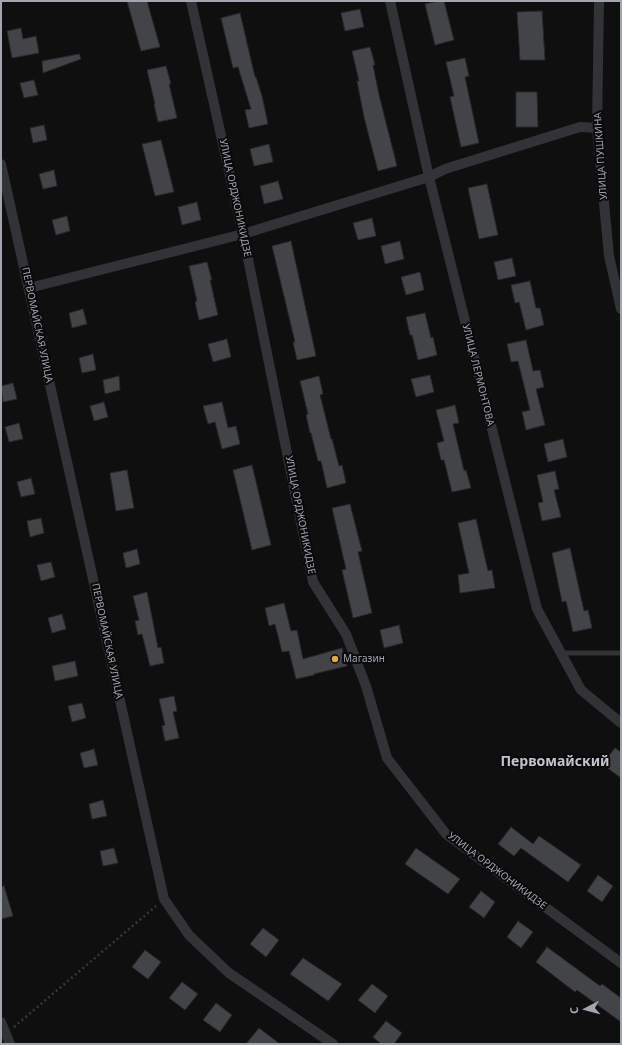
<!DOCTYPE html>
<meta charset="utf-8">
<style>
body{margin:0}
#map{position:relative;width:622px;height:1045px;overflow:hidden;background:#0f0f10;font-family:"Noto Sans",sans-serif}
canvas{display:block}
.frame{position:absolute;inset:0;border:2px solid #a1a5b0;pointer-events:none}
.north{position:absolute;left:566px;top:989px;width:40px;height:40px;-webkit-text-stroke:3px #0a0a0b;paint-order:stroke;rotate:264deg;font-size:11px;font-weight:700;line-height:16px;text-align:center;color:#a1a5b0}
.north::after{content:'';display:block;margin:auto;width:14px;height:18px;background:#a1a5b0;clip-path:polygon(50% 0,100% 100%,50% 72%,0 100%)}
</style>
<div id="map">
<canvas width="622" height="1045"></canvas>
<div class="frame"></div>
<div class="north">С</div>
</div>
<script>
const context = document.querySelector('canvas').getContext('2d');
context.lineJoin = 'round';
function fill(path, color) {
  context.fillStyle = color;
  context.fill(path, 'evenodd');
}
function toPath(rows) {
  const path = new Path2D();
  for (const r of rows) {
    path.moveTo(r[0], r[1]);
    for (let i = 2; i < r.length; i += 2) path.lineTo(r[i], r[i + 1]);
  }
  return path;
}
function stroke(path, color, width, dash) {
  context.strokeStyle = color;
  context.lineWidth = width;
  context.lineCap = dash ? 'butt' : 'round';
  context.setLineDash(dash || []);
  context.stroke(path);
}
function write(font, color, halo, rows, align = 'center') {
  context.font = font + ' "Noto Sans",sans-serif';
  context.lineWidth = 4;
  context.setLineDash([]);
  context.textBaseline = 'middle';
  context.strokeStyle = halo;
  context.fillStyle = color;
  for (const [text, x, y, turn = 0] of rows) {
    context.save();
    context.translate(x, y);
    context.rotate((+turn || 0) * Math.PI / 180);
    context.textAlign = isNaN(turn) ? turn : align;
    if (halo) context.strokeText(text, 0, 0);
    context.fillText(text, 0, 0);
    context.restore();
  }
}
const building = toPath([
 [127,1,147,1,160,47,141,51,127,1],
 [439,1,444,1,454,40,435,45,425,4,439,1],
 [360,9,364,27,345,31,341,13,360,9],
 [542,11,545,60,520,60,517,12,542,11],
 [240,13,255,77,256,77,262,96,268,124,249,128,245,110,251,109,238,67,233,68,221,18,240,13],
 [21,28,23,39,36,36,39,53,12,58,7,31,21,28],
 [370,47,375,65,373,65,379,95,397,166,378,171,364,117,357,81,359,81,352,51,370,47],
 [79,54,81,59,43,73,42,61,79,54],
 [465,58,469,76,465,77,479,143,461,147,450,97,454,96,446,62,465,58],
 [166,66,171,84,169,84,177,118,158,122,154,104,155,104,147,70,166,66],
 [34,80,38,95,24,98,20,83,34,80],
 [516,92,537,92,538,127,516,127,516,92],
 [44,125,47,140,33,143,30,128,44,125],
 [161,140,174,192,155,196,142,144,161,140],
 [269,144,273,162,254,166,250,149,269,144],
 [54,170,57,186,43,189,39,174,54,170],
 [278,181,283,199,264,204,260,186,278,181],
 [487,184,498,235,479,239,468,188,487,184],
 [197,202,201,220,182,225,178,207,197,202],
 [67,216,70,231,56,235,52,220,67,216],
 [372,218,376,236,358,240,353,223,372,218],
 [291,241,316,356,297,360,293,342,295,342,272,246,291,241],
 [400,241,404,259,385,264,381,246,400,241],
 [512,258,516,276,498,280,494,262,512,258],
 [207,262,212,280,210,280,218,315,199,320,195,302,197,301,189,266,207,262],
 [420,272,424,290,406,295,401,277,420,272],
 [530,281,536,308,540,308,544,325,526,330,519,302,515,303,511,285,530,281],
 [83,309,87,324,72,328,69,313,83,309],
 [425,313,431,338,433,337,437,355,418,360,412,335,410,335,406,317,425,313],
 [227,339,231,357,213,362,208,344,227,339],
 [526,340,533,371,540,370,544,387,536,389,545,425,526,430,522,412,530,410,518,361,511,362,507,344,526,340],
 [93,354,96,370,82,373,79,358,93,354],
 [430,375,434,392,416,397,411,379,430,375],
 [119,376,120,390,105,394,103,380,119,376],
 [319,376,323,394,320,395,331,439,332,439,339,466,342,465,346,483,327,488,321,461,318,461,311,433,310,433,306,415,308,414,300,381,319,376],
 [13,383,17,399,3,402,1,386,13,383],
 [104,402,108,417,94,421,90,406,104,402],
 [222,402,228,428,236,426,240,444,222,449,215,422,208,424,203,406,222,402],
 [455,405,459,423,453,424,464,471,466,470,471,488,452,492,444,460,441,460,437,443,444,441,436,410,455,405],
 [19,423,23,439,9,442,5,427,19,423],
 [563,439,567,457,548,462,544,444,563,439],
 [252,465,271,545,252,550,233,470,252,465],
 [127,470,134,508,116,511,110,473,127,470],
 [555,471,559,489,554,490,561,517,542,521,538,503,543,502,537,475,555,471],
 [31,478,35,494,21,497,17,482,31,478],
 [350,504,362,551,358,552,372,613,353,618,342,570,346,569,332,508,350,504],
 [41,518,44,533,30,537,27,521,41,518],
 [476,519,488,571,492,570,495,588,460,593,458,575,469,573,458,523,476,519],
 [570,548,584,611,588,610,592,628,573,632,566,601,562,602,552,553,570,548],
 [137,549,140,564,126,568,123,553,137,549],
 [51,562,55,577,41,581,37,565,51,562],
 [147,592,158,648,161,647,164,663,150,666,142,634,138,635,135,621,139,620,133,596,147,592],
 [284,603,291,631,297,630,303,659,342,648,347,666,314,674,314,675,296,679,289,651,282,652,275,624,269,626,265,608,284,603],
 [62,614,66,629,52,633,48,618,62,614],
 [399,625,403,643,384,648,380,630,399,625],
 [75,661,78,676,55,681,52,666,75,661],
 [174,696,177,711,173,712,179,738,165,741,162,726,165,725,159,699,174,696],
 [82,703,86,718,72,722,68,706,82,703],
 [615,748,621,752,621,778,602,764,615,748],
 [94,749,98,765,84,768,80,753,94,749],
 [103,800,107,816,92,819,89,804,103,800],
 [511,827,533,844,539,836,581,865,568,882,521,848,514,856,498,844,511,827],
 [114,848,118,863,103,866,100,851,114,848],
 [416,848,460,879,448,894,405,864,416,848],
 [598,875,613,886,602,902,587,891,598,875],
 [4,886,13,916,1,919,1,887,4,886],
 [481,891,495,902,484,918,469,907,481,891],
 [518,921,533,932,521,948,507,937,518,921],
 [263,928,279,940,266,957,250,944,263,928],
 [547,947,600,986,602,984,621,998,621,1022,577,990,575,992,536,962,547,947],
 [145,950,161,962,148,979,132,967,145,950],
 [303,958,342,984,328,1001,290,974,303,958],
 [182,982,198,994,185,1010,169,998,182,982],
 [372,984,388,996,375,1013,358,1000,372,984],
 [216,1003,232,1015,220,1032,203,1020,216,1003],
 [386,1021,402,1033,394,1044,381,1044,373,1037,386,1021],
 [259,1028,280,1044,246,1044,259,1028]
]);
const path = toPath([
 [14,1027,156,906]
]);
const lane = toPath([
 [561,653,621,653]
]);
const street = toPath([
 [191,1,243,234,313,582,346,634,366,686,387,758,446,834,621,963],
 [390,1,429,177,537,609,581,690,621,723],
 [599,1,597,128,609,256,621,309],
 [1,164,164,899,189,935,229,973,333,1044],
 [29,288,243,234,429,177,445,169,580,127,597,128],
 [1,1022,10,1044]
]);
const markers = [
 [335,659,4,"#e3ad34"]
];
const streetNames = [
 ["УЛИЦА ПУШКИНА",601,156,-94],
 ["УЛИЦА ОРДЖОНИКИДЗЕ",235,198,78],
 ["ПЕРВОМАЙСКАЯ УЛИЦА",37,325,78],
 ["УЛИЦА ЛЕРМОНТОВА",478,375,76],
 ["УЛИЦА ОРДЖОНИКИДЗЕ",300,515,79],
 ["ПЕРВОМАЙСКАЯ УЛИЦА",107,641,78],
 ["УЛИЦА ОРДЖОНИКИДЗЕ",497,871,37]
];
const poiNames = [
 ["Магазин",343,659]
];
const districtNames = [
 ["Первомайский",555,762]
];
fill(building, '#434448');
stroke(building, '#29292c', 1);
stroke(path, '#36383c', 2.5, [2, 3]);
stroke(lane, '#323337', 5);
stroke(street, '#323337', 10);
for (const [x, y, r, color] of markers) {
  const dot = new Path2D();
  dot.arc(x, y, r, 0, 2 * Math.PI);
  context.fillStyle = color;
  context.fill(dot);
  stroke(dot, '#0a0a0b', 1.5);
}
write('10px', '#a1a5b0', '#0a0a0b', streetNames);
write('10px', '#a1a5b0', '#0a0a0b', poiNames, 'left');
write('bold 14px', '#c2c4cd', '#0a0a0b', districtNames);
</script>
